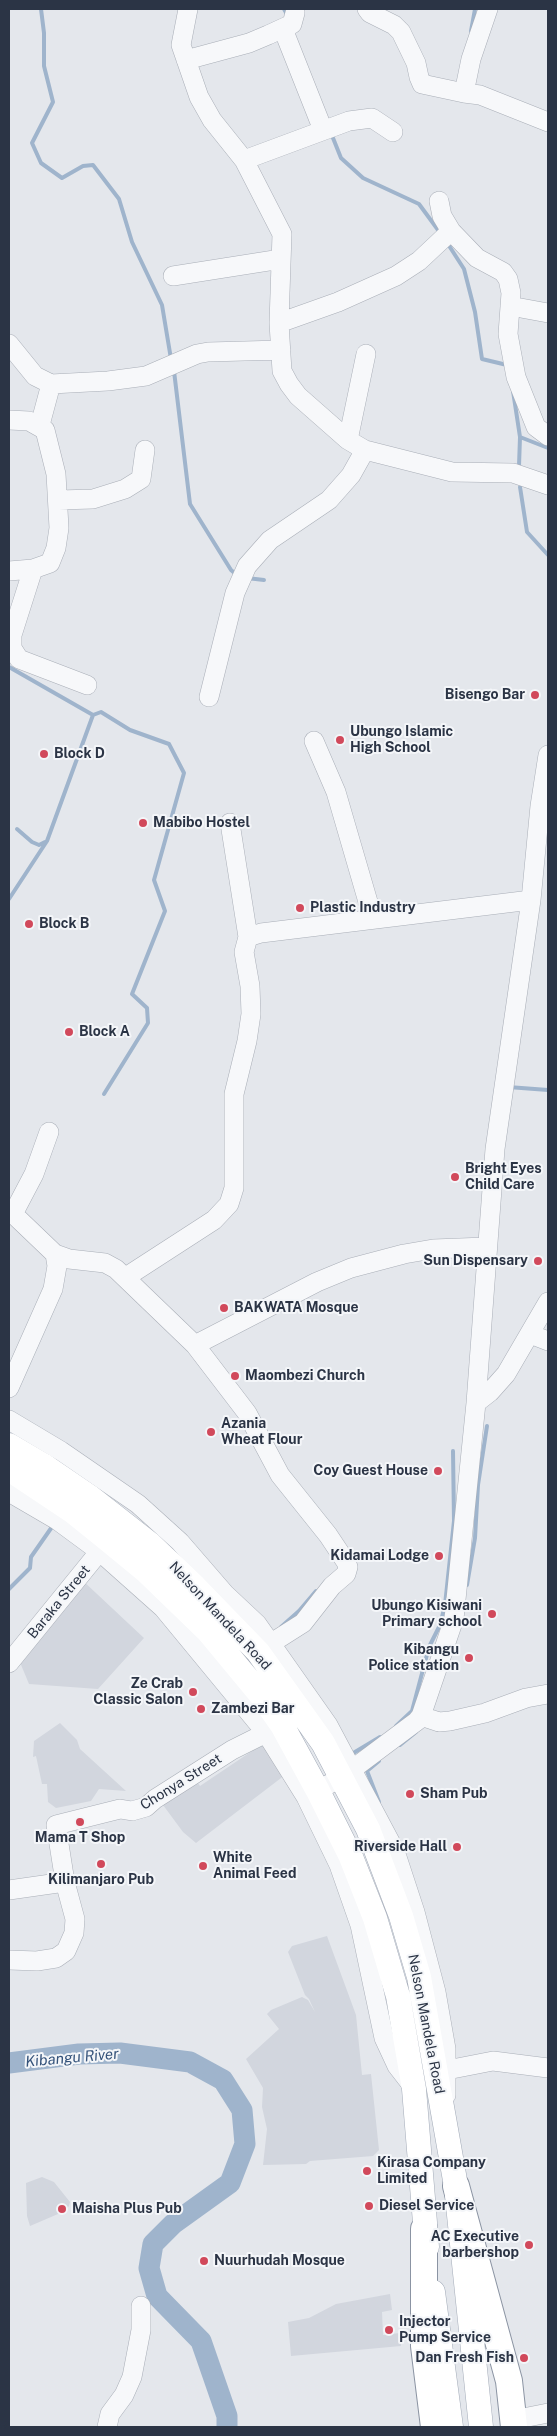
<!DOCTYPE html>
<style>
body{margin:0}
#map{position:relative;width:557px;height:2436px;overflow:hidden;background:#e4e7ec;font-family:"Public Sans",sans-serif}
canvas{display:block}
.frame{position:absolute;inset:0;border:10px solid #2b3445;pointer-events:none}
</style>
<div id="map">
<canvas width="557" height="2436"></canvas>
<div class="frame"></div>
</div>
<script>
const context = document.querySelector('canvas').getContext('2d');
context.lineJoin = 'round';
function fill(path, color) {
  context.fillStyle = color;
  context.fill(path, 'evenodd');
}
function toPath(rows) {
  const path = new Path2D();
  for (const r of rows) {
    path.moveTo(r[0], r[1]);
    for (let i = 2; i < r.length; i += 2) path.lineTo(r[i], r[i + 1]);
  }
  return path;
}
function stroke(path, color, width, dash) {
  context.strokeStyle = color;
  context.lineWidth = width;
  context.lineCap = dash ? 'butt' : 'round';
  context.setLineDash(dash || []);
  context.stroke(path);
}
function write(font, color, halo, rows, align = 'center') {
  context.font = font + ' "Public Sans",sans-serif';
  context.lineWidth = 4;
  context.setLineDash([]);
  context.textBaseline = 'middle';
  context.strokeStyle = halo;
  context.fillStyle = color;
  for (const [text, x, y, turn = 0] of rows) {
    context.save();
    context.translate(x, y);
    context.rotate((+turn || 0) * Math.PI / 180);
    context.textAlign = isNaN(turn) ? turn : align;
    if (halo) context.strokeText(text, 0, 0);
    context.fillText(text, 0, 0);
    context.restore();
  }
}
const built = toPath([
 [81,1579,144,1638,98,1689,29,1684,19,1660],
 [60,1723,77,1740,80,1749,126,1791,99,1789,91,1801,56,1808,48,1802,47,1784,42,1784,36,1756,33,1757,34,1741],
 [256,1740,272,1754,285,1775,196,1843,183,1832,163,1805,196,1780,200,1786,252,1751,249,1745],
 [327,1936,356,2015,362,2075,371,2074,379,2150,373,2156,310,2161,306,2164,263,2165,267,2129,262,2107,263,2088,246,2059,279,2029,267,2014,271,2010,302,1997,308,2000,315,2012,309,1999,305,1995,288,1952,292,1946],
 [42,2177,54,2182,70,2202,69,2206,65,2211,30,2226,27,2216,26,2183],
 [390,2294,392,2310,382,2312,383,2335,400,2333,401,2346,291,2356,288,2322,309,2318,336,2304]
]);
const stream = toPath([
 [41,9,44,33,44,66,53,102,32,143,41,163,62,178,83,166,93,165,119,199,132,242,162,305,171,359],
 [284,9,288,16],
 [471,31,475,9],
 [331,133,341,158,363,178,419,204,441,234],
 [446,241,464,269,475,312,482,359,507,365],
 [174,371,190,504,231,570,238,576],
 [513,391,520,437,548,448],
 [519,466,520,437],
 [520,487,527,532,548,555],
 [247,578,264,580],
 [9,667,93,715,101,712,130,730,169,744,184,773,154,880,165,911,132,994,147,1008,148,1023,104,1094],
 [17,829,32,842,39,845,45,842],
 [9,899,47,841,93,715],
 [508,1087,548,1090],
 [467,1585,475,1538,478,1485,487,1426],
 [9,1589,30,1568,31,1557,54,1524],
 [281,1627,299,1611,316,1591],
 [396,1726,412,1711,429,1647,440,1625,445,1605,454,1521,453,1451],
 [400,1745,416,1732],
 [350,1755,380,1737],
 [379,1761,367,1771,379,1802]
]);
const river = toPath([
 [9,2063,79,2054,120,2053,190,2062,223,2080,242,2110,245,2144,230,2183,173,2224,153,2244,149,2268,157,2296,201,2341,227,2416,227,2427]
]);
const minor = toPath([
 [188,9,181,45,199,97,212,120,244,160,282,234,279,323,282,371,289,384,298,396,348,440,365,450,452,472,513,473,548,485],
 [367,9,370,13,394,25,401,32,416,63,419,77,422,84,464,93],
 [488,9,471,59,464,93,480,95,548,122],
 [283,29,323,130],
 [186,60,249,43,268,35,292,24,295,13],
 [244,160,349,121,372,118,393,132],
 [439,201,442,216,451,231,477,258,503,272,508,279,511,293,508,334,516,377,536,427,548,436],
 [173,276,281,259],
 [510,306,548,313],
 [279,323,338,302,396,276,419,261,451,231],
 [9,344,35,376,51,384,108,381,146,376,197,354,208,352,281,350],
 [9,420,29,421,45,430,56,474,59,528,56,548,50,563,33,569,9,571],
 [40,425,51,384],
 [348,440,366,354],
 [59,500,93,499,125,489,141,479,145,450],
 [33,569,12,635,12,648,19,659,87,685],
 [209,697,235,593,247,566,270,540,329,500,351,475,365,450],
 [314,741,336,792,373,919],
 [230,823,248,937],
 [9,1210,55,1254,69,1259,105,1263,116,1269,195,1345,247,1413,280,1475,328,1535,346,1562,348,1567,346,1574,332,1586,303,1623,262,1649],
 [13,1214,34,1174,49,1132],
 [126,1277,214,1220,229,1204,234,1188,234,1094,247,1041,251,1014,250,986,244,952,248,937,261,933,531,900],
 [530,1334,548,1341],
 [195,1345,317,1282,351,1268,404,1254,433,1249,486,1247],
 [9,1388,53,1289,57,1266,55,1254],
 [476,1403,490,1392,506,1374,548,1302],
 [9,1420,61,1451,138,1504,180,1542,225,1594,257,1624,328,1725,395,1851,415,1912,436,1992,446,2049,446,2095],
 [9,1492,57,1520,99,1551,163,1608,266,1733,306,1797,339,1865,360,1925,384,2038,397,2066,414,2088],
 [9,1663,108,1541],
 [421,1716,439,1722,450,1721,485,1713,526,1698,548,1694],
 [306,1797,342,1777,417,1721,421,1716,454,1619,476,1403,495,1149,531,900,540,806,548,755],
 [9,1890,65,1882],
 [9,1960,37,1961,56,1958,66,1951,74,1933,75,1919,65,1882,56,1825,120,1809,132,1811,146,1807,155,1799,232,1750,276,1728],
 [437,2075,447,2070,493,2061,548,2068],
 [513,2420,548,2413],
 [107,2427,110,2414,124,2395,132,2377,141,2330,141,2306]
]);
const major = toPath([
 [9,1445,43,1465,90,1497,150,1544,195,1587,258,1652,323,1743,368,1829,401,1916,419,1977,456,2186,481,2427],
 [9,1469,72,1511,108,1540,147,1572,208,1631,261,1695,282,1725,318,1791,351,1857,375,1918,398,1996,414,2089,427,2247],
 [433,2292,451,2427]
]);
const highway = toPath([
 [456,2186,509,2381,514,2427],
 [424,2229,424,2346,434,2427]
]);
const markers = [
 [535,695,5,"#d1495b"],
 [340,740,5,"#d1495b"],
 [44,754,5,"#d1495b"],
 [143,823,5,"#d1495b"],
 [300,908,5,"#d1495b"],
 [29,924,5,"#d1495b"],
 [69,1032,5,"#d1495b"],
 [455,1177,5,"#d1495b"],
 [538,1261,5,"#d1495b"],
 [224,1308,5,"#d1495b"],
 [235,1376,5,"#d1495b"],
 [211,1432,5,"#d1495b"],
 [438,1471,5,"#d1495b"],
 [439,1556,5,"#d1495b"],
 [492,1614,5,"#d1495b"],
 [469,1658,5,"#d1495b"],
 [193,1692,5,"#d1495b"],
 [201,1709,5,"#d1495b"],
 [410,1794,5,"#d1495b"],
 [80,1822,5,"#d1495b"],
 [457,1847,5,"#d1495b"],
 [101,1864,5,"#d1495b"],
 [203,1866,5,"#d1495b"],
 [367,2171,5,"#d1495b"],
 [369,2206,5,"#d1495b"],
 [62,2209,5,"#d1495b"],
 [529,2245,5,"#d1495b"],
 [204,2261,5,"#d1495b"],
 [389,2330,5,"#d1495b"],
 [524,2358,5,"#d1495b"]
];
const poiNames = [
 ["Bisengo Bar",525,695,"right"],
 ["Ubungo Islamic",350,732],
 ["High School",350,748],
 ["Block D",54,754],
 ["Mabibo Hostel",153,823],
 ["Plastic Industry",310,908],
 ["Block B",39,924],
 ["Block A",79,1032],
 ["Bright Eyes",465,1169],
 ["Child Care",465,1185],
 ["Sun Dispensary",528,1261,"right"],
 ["BAKWATA Mosque",234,1308],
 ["Maombezi Church",245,1376],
 ["Azania",221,1424],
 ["Wheat Flour",221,1440],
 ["Coy Guest House",428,1471,"right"],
 ["Kidamai Lodge",429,1556,"right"],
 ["Ubungo Kisiwani",482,1606,"right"],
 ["Primary school",482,1622,"right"],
 ["Kibangu",459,1650,"right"],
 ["Police station",459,1666,"right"],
 ["Ze Crab",183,1684,"right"],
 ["Classic Salon",183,1700,"right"],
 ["Zambezi Bar",211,1709],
 ["Sham Pub",420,1794],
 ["Mama T Shop",80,1838,"center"],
 ["Riverside Hall",447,1847,"right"],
 ["White",213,1858],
 ["Animal Feed",213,1874],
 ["Kilimanjaro Pub",101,1880,"center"],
 ["Kirasa Company",377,2163],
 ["Limited",377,2179],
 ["Diesel Service",379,2206],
 ["Maisha Plus Pub",72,2209],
 ["AC Executive",519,2237,"right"],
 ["barbershop",519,2253,"right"],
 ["Nuurhudah Mosque",214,2261],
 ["Injector",399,2322],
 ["Pump Service",399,2338],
 ["Dan Fresh Fish",514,2358,"right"]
];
const streetNames = [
 ["Baraka Street",59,1602,-51],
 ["Nelson Mandela Road",220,1616,47],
 ["Chonya Street",181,1782,-32],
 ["Nelson Mandela Road",426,2024,79]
];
const waterNames = [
 ["Kibangu River",72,2058,-5]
];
fill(built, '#d2d6de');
stroke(stream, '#9fb4cc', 4);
stroke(river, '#9fb4cc', 21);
stroke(minor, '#a9aeb7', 20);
stroke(major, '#a3abb8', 25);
stroke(highway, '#8b94a3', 28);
stroke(minor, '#f7f8fa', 19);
stroke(major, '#fff', 24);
stroke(highway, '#fff', 26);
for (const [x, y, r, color] of markers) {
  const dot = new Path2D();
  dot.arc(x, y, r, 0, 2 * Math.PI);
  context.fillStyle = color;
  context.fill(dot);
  stroke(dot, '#f4f6f9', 2);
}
write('bold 14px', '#2b3445', '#f4f6f9', poiNames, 'left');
write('14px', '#2b3445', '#f4f6f9', streetNames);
write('italic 15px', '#34527a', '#f4f6f9', waterNames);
</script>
